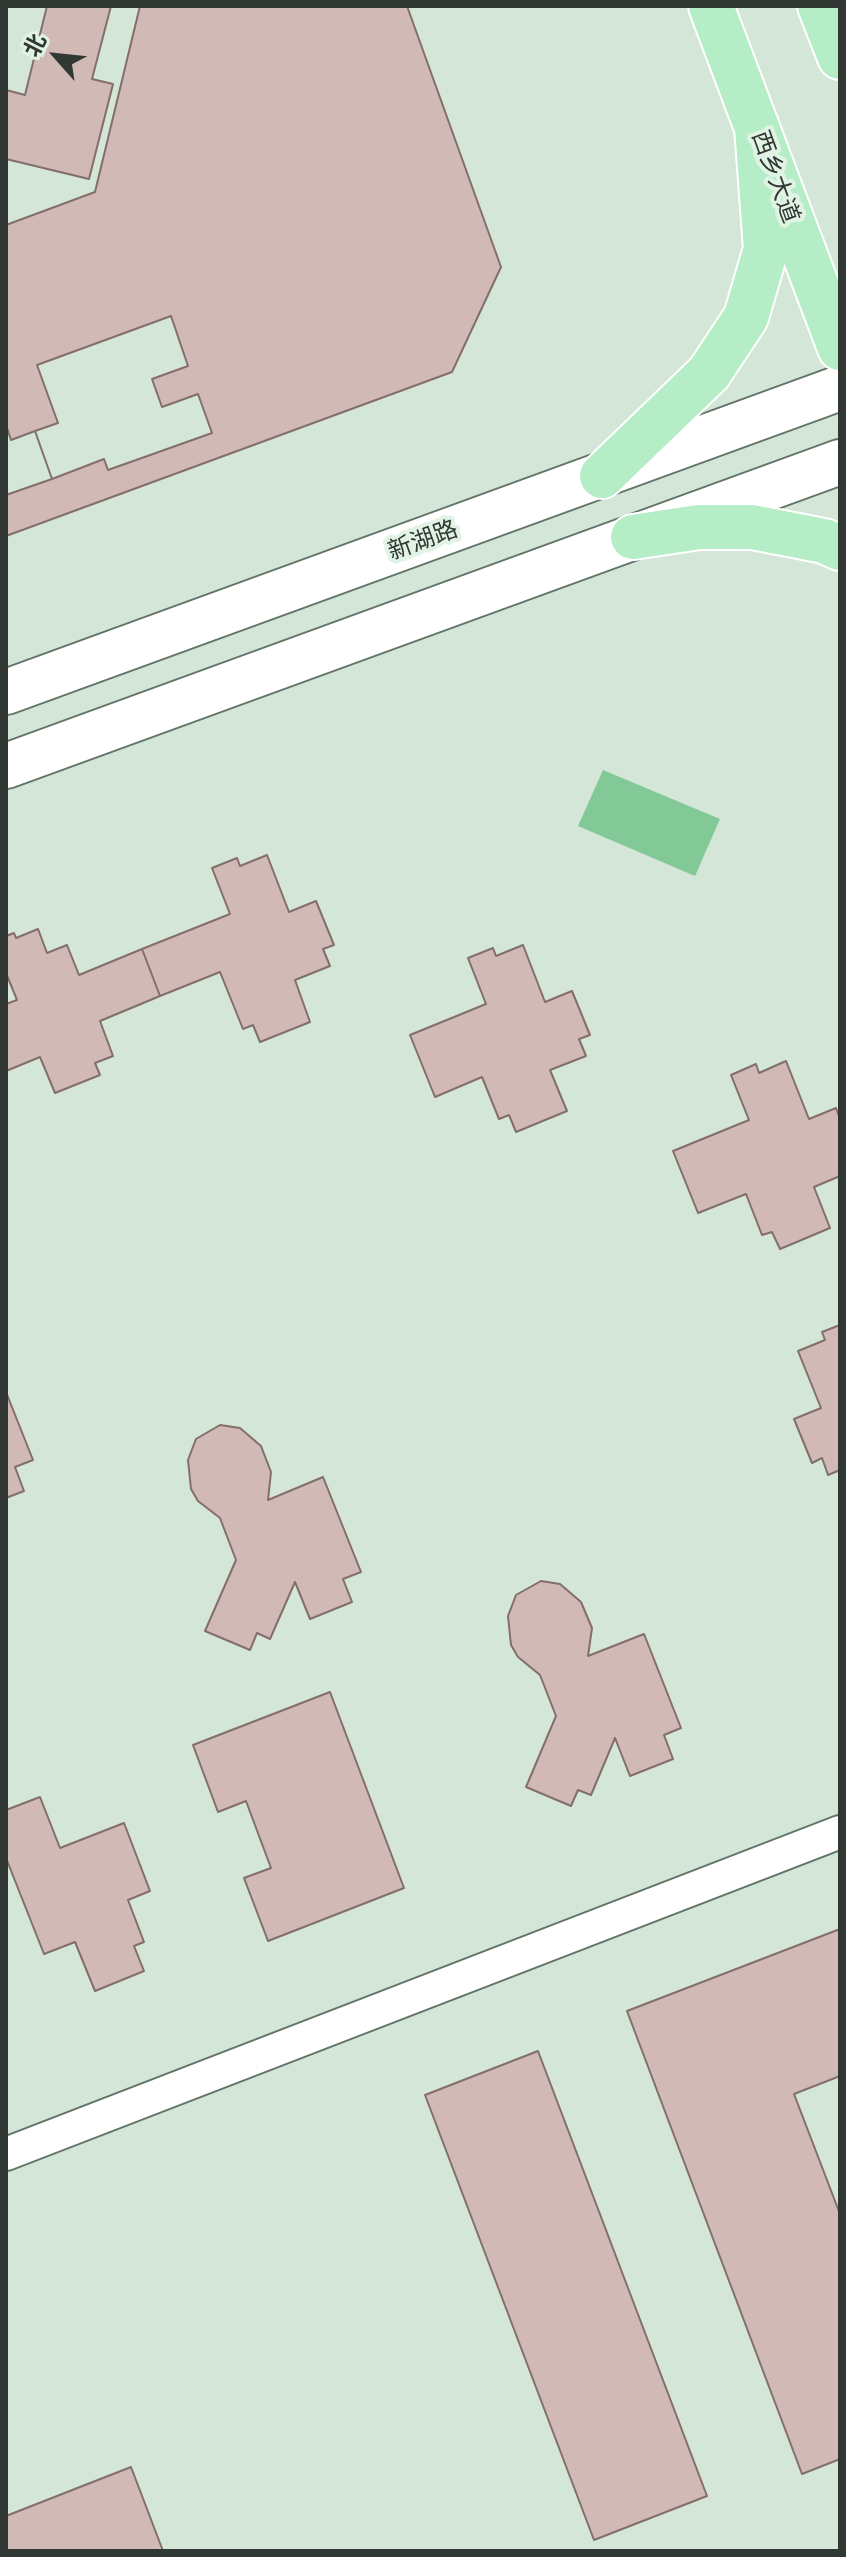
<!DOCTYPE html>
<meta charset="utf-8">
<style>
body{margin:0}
#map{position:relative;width:846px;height:2557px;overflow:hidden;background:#d3e6d7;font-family:"PT Sans Narrow","Noto Sans SC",sans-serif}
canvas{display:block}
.frame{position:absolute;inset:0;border:8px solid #313833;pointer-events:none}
.north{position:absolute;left:16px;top:16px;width:80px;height:80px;-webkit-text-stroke:6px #e0f3e4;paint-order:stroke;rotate:297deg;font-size:22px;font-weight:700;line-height:32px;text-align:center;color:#313833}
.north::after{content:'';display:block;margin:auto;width:28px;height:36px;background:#313833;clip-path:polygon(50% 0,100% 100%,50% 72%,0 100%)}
</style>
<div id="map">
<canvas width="846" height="2557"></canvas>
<div class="frame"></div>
<div class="north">北</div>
</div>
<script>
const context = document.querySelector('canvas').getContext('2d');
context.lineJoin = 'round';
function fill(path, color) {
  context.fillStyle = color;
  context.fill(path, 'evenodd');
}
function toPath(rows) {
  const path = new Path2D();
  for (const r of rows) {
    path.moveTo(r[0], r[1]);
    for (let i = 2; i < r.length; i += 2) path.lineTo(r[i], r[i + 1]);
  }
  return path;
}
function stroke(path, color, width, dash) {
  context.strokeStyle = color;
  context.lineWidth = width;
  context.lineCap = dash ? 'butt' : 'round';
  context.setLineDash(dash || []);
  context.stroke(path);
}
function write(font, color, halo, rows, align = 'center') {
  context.font = font + ' "PT Sans Narrow","Noto Sans SC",sans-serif';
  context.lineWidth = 8;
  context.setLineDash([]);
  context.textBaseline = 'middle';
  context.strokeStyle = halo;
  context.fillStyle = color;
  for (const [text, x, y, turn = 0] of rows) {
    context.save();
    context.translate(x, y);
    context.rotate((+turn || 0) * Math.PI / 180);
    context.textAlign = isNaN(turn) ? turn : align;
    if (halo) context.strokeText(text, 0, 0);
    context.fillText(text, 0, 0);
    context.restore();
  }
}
const water = toPath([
 [603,770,720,819,695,876,578,826]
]);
const building = toPath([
 [47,6,111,6,92,79,113,84,89,179,6,159,6,90,25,95,47,6],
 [140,6,407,6,501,267,452,372,6,536,6,225,95,192,140,6],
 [171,316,188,366,152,379,162,407,198,394,212,433,108,470,104,459,52,479,35,431,58,423,37,365,171,316],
 [6,425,11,440,35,431,52,479,6,495,6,425],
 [267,855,289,912,316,901,334,945,323,949,330,966,295,980,310,1022,260,1042,253,1025,243,1029,220,972,160,996,142,949,230,914,212,868,237,858,240,866,267,855],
 [38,929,47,953,67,945,79,975,142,949,160,996,100,1021,113,1056,95,1063,100,1075,55,1093,40,1057,6,1071,6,1004,17,1000,6,973,6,936,14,933,16,938,38,929],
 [523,945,545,1002,572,991,590,1035,579,1039,586,1056,550,1070,567,1111,516,1132,509,1115,499,1119,482,1077,435,1097,410,1035,486,1004,468,958,493,948,496,956,523,945],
 [786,1061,809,1119,836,1108,840,1119,840,1176,814,1187,830,1228,780,1249,772,1232,762,1235,746,1194,698,1213,673,1151,749,1120,731,1075,756,1064,759,1073,786,1061],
 [840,1325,840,1470,828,1475,822,1458,812,1463,794,1419,821,1408,798,1351,825,1340,822,1332,840,1325],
 [6,1392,33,1460,15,1467,24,1491,6,1498,6,1392],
 [220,1425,240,1428,261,1446,271,1472,268,1500,323,1477,361,1572,343,1579,352,1602,310,1619,295,1582,270,1639,257,1633,250,1650,205,1631,236,1560,220,1518,198,1501,191,1489,188,1460,196,1439,220,1425],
 [541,1581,560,1584,581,1602,592,1628,588,1656,644,1634,681,1728,664,1735,673,1759,630,1776,615,1738,591,1795,578,1790,571,1806,526,1787,556,1716,540,1675,518,1657,511,1645,508,1616,516,1595,541,1581],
 [330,1692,404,1888,268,1941,244,1878,271,1868,246,1801,218,1812,193,1745,330,1692],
 [40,1797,60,1848,124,1823,150,1891,128,1900,144,1942,134,1946,144,1971,95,1991,75,1942,44,1954,6,1858,6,1810,40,1797],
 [840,1929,840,2076,794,2094,840,2214,840,2459,802,2474,627,2011,840,1929],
 [538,2051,707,2496,594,2540,425,2095,538,2051],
 [131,2467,163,2551,6,2551,6,2516,131,2467]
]);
const street = toPath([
 [6,2154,840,1832]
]);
const secondary = toPath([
 [6,692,840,388],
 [6,766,840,462]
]);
const primary = toPath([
 [711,6,840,348],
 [820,6,840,57],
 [602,476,709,373,746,317,766,249,757,127],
 [633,537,699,527,752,527,824,541,840,548]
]);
const streetNames = [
 ["西乡大道",775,177,70],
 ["新湖路",423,541,-20]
];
fill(water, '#83c897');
fill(building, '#d1b9b6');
stroke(building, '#846e6c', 2);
stroke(street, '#637468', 36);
stroke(secondary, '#637468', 48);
stroke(primary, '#fff', 48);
stroke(street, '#fff', 32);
stroke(secondary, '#fff', 44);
stroke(primary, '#b5edc7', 44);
write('24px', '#313833', '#e0f3e4', streetNames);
</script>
